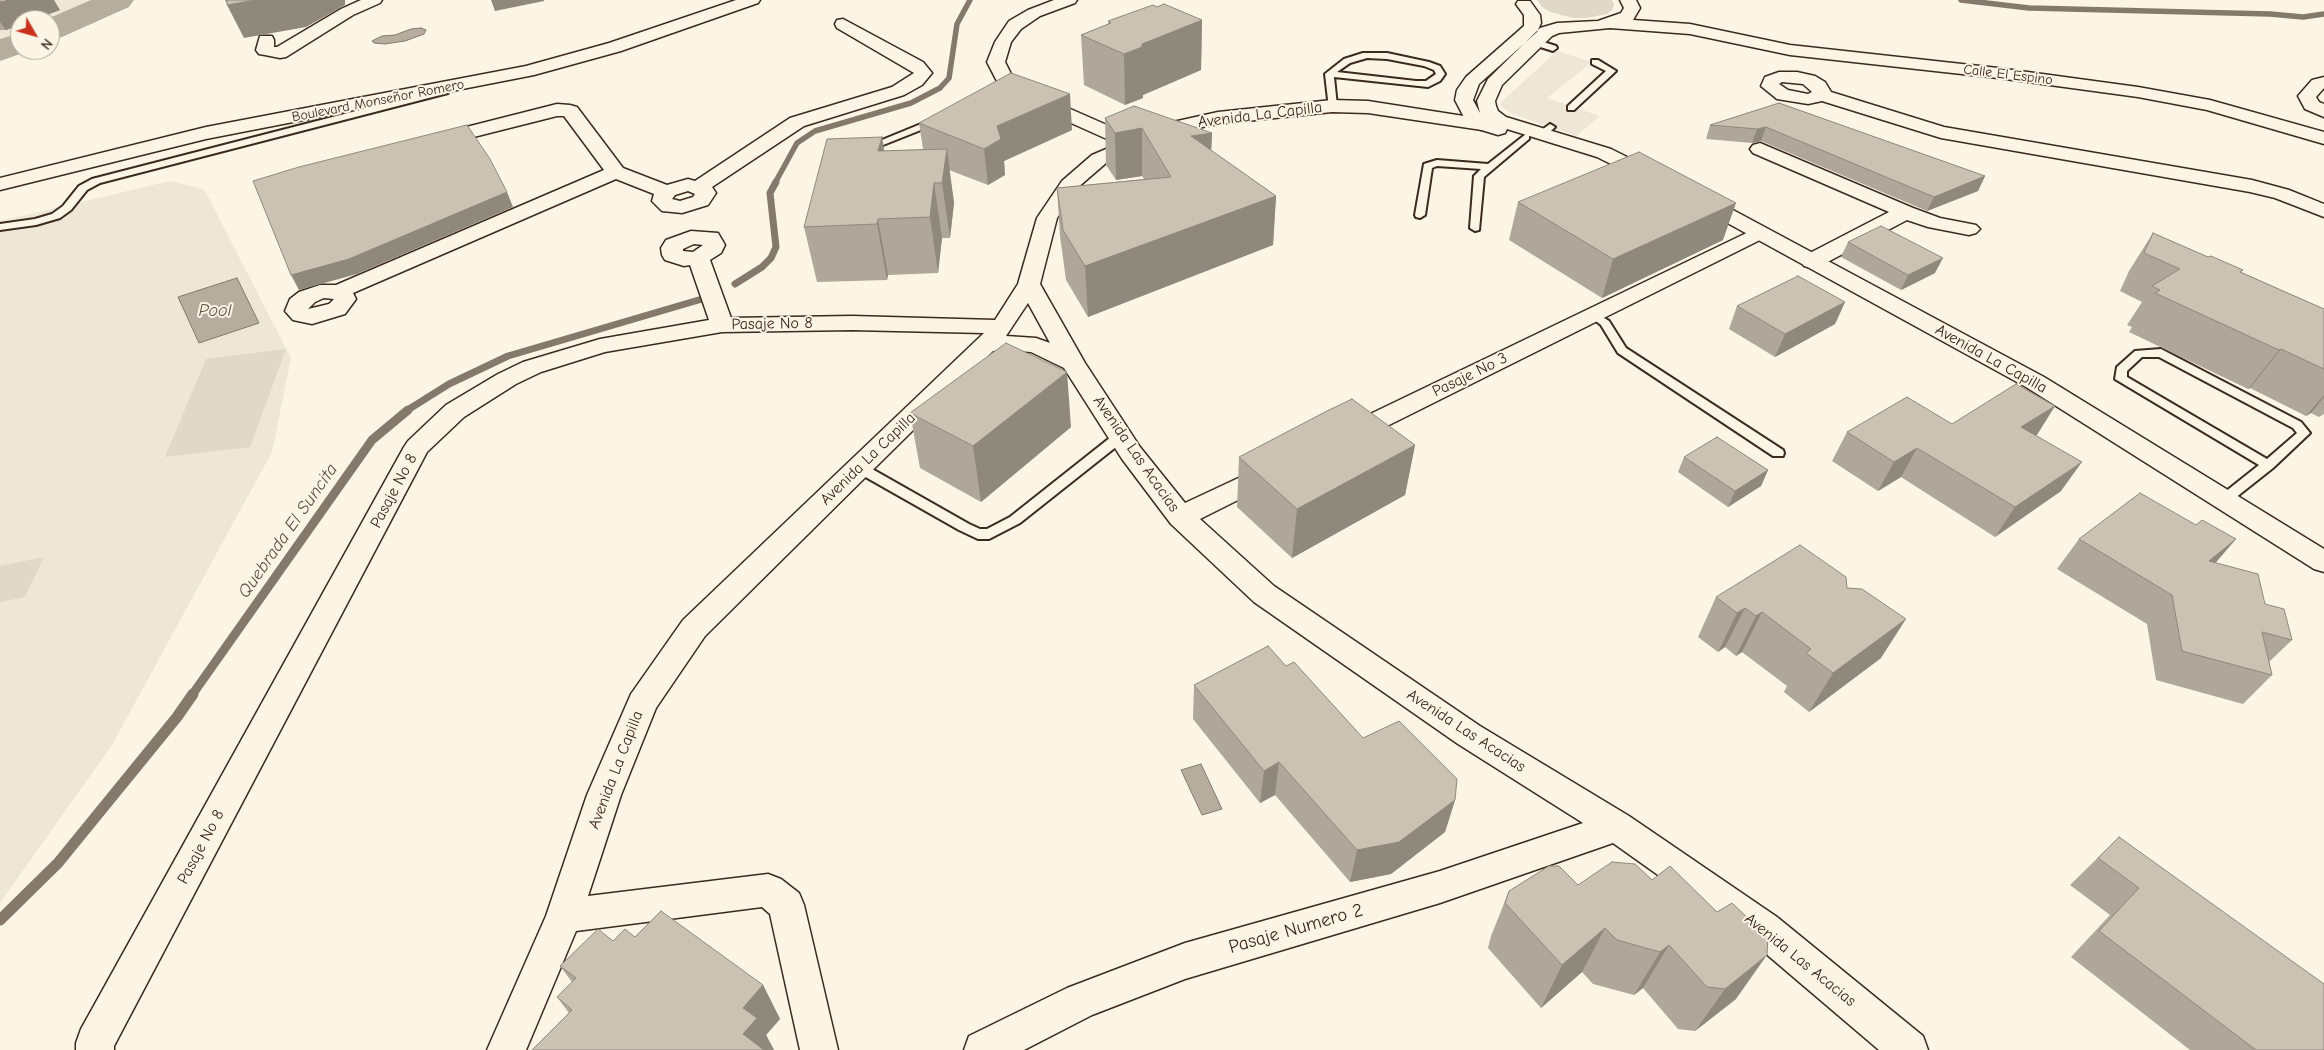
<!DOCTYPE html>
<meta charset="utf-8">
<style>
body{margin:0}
#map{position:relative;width:2324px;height:1050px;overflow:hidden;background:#fcf5e5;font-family:"Comic Neue",sans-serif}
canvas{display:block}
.north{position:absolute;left:10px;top:10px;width:50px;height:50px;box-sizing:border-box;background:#fcf5e5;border:1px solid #afa495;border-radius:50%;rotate:128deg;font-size:14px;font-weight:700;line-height:20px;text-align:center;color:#3b2a1e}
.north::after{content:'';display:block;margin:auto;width:18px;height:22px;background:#c8321e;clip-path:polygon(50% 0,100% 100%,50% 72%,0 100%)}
</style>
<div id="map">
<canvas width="2324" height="1050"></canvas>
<div class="north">N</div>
</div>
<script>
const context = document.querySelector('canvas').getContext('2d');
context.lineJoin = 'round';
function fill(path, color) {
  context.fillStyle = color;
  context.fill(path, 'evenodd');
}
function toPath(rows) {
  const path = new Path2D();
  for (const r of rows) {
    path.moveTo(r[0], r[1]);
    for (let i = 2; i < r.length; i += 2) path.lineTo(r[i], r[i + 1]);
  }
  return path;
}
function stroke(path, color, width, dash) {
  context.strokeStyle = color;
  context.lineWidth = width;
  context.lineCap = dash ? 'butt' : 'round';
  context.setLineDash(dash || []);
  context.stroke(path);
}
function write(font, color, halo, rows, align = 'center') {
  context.font = font + ' "Comic Neue",sans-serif';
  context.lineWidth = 4;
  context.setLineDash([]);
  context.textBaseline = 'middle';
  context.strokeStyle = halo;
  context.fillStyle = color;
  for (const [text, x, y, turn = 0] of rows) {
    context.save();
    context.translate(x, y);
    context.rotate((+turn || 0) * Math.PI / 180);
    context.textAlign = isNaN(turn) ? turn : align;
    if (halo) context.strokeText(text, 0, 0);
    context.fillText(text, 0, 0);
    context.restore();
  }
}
const built = toPath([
 [0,0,100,0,50,22,50,20,20,20,20,35,0,44],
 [1557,51,1592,62,1547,98,1600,116,1576,136,1510,113,1499,104],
 [170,181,204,189,291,358,272,452,112,745,0,903,0,221]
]);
const green = toPath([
 [1537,0,1612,0,1614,5,1612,10,1607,14,1586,18,1573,18,1550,12,1542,7],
 [286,349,250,447,165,457,206,359],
 [44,557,25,597,0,602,0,566]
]);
const water = toPath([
 [421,28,426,30,424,34,405,41,385,44,374,43,372,41,382,36,395,35,411,29,421,28],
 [237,278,259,323,199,343,178,297,237,278],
 [1201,764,1222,809,1202,815,1181,770,1201,764]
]);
const streamFar3 = toPath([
 [1961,0,2029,8,2270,14,2303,17,2324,14],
 [775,183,797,143,815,131,911,103,940,88,949,78,957,24,970,0]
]);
const streamFar2 = toPath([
 [735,284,762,267,771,258,776,247,770,193,776,182],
 [406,411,449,384,508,356,702,299]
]);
const streamFar1 = toPath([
 [192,695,372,440,408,410]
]);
const stream = toPath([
 [0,920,58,863,177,717,193,694]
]);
const river = toPath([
 [91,0,134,0,129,7,62,37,50,40,50,20,45,20,91,0],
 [20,33,20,50,32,50,0,61,0,39,20,33]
]);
const lane = toPath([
 [1534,39,1556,46,1557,48,1553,51,1531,44,1531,40,1534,39],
 [1363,53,1387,53,1429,62,1440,66,1445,74,1440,81,1428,87,1334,77,1337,106,1329,108,1325,74,1344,59,1363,53],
 [1367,58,1387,59,1424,66,1434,70,1436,74,1426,81,1416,81,1337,72,1350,63,1367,58],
 [1592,60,1598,60,1616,71,1574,110,1568,110,1568,106,1606,71,1592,64,1592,60],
 [445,88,448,89,448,93,100,183,87,190,71,210,60,218,36,225,0,230,0,224,35,219,52,214,63,206,79,186,92,179,445,88],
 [938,117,941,118,941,122,868,151,865,152,860,149,938,117],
 [1550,124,1555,127,1553,129,1545,136,1539,136,1539,132,1550,124],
 [1526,134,1529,135,1529,139,1484,177,1479,230,1475,231,1470,228,1474,176,1481,169,1437,166,1432,168,1425,215,1420,218,1416,217,1415,215,1424,164,1437,160,1488,164,1526,134],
 [1593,311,1609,321,1626,348,1783,450,1784,453,1783,456,1773,456,1618,353,1601,325,1587,314,1593,311],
 [2161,349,2301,422,2310,433,2273,468,2230,502,2220,502,2218,499,2220,496,2259,465,2115,379,2117,367,2135,351,2161,349],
 [2142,357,2159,357,2293,428,2297,433,2267,459,2127,377,2127,371,2142,357],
 [1121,432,1127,436,1126,439,1020,523,989,539,978,539,959,530,855,471,853,468,855,465,865,465,969,524,980,529,987,529,1010,517,1116,433,1121,432]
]);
const street = toPath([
 [361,0,382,0,380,3,353,15,286,57,280,58,265,55,259,54,256,50,260,36,272,36,274,40,274,47,277,47,341,9,361,0],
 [1054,0,1077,0,1075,3,1040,16,1021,29,1011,42,1005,62,1014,80,1025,89,1134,137,1164,124,1218,112,1332,100,1368,101,1489,120,1491,124,1489,128,1482,130,1368,113,1332,112,1218,124,1177,132,1106,163,1076,189,1057,218,1040,284,1085,363,1140,447,1185,503,1262,467,1271,464,1280,467,1284,473,1280,479,1200,519,1274,586,1480,726,1629,816,1777,917,1923,1036,1928,1050,1879,1050,1751,941,1613,843,1440,903,1185,979,1092,1015,1024,1050,964,1050,969,1036,1067,988,1185,943,1440,871,1583,823,1458,744,1254,602,1171,524,1122,459,1064,368,1031,352,1002,350,993,351,705,636,656,708,621,795,588,896,768,874,781,879,799,893,804,905,838,1050,800,1050,770,914,762,907,576,931,526,1050,487,1050,546,916,587,795,631,694,683,620,984,333,852,330,722,332,605,352,541,372,516,384,464,417,427,452,114,1046,114,1050,76,1050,76,1043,81,1029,404,447,408,441,446,405,498,374,523,362,600,339,709,320,690,265,684,266,665,260,662,255,661,248,666,240,691,231,718,233,725,245,721,253,710,260,731,318,852,316,995,320,1018,284,1037,218,1062,181,1092,155,1118,144,1013,97,1000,87,987,62,995,42,1009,21,1028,10,1054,0],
 [694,244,703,245,693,252,683,251,683,249,694,244],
 [1028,303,1050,343,1036,338,1006,336,1028,303],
 [843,19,923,62,932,73,922,85,904,95,804,126,712,187,716,193,708,205,682,213,662,211,652,201,654,194,616,179,353,293,356,299,345,314,312,324,293,320,285,311,290,299,299,292,320,285,336,285,604,170,564,116,557,116,434,147,427,145,424,141,427,137,557,104,570,105,577,107,623,168,667,185,688,179,695,181,790,118,892,87,914,73,837,28,835,24,837,20,843,19],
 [688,191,695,194,693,197,680,201,672,199,675,195,688,191],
 [324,298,334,299,329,304,308,309,315,302,324,298],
 [1779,72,1797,72,1815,76,1825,82,1831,92,1944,127,2252,180,2289,190,2324,204,2324,217,2275,198,2250,192,1941,138,1822,101,1808,104,1777,99,1761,86,1765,77,1779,72],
 [1782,82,1803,84,1812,92,1808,94,1788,90,1779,84,1782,82],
 [2324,77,2324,88,2316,97,2319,102,2324,104,2324,117,2305,109,2298,96,2312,80,2324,77],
 [1760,143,1913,208,1940,218,1976,225,1980,229,1976,233,1969,235,1928,227,1907,220,1820,266,1812,268,1804,266,1801,261,1804,256,1889,212,1753,153,1750,149,1753,145,1760,143],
 [1759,227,1766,229,1770,233,1766,237,1355,442,1346,444,1337,442,1333,436,1337,430,1759,227]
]);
const secondary = toPath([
 [1620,0,1636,0,1640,8,1633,20,1690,24,1790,45,1998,68,2138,87,2210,100,2324,132,2324,144,2207,110,2138,97,1998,78,1790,55,1690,34,1610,28,1559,33,1552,36,1502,85,1495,101,1496,106,1498,111,1506,117,1611,149,1659,173,1662,177,1659,181,1652,183,1645,181,1597,157,1507,129,1505,133,1498,135,1475,128,1465,119,1455,100,1457,90,1466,77,1524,26,1524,15,1516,4,1518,1,1530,1,1540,15,1541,23,1537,32,1479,84,1473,100,1480,113,1477,101,1488,79,1540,28,1557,23,1598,21,1621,13,1624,8,1620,0],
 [1698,193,1705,195,2044,377,2324,549,2324,572,2314,569,2026,387,1691,203,1688,199,1691,195,1698,193]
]);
const highway = toPath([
 [736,0,760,0,758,3,621,51,534,75,206,139,0,190,0,178,206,127,526,66,609,43,736,0]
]);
const wall = toPath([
 [0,0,60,10,33,20,20,20,20,25,6,30,0,30],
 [1157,7,1202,20,1201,70,1143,95,1143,98,1125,105,1084,85,1081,35,1108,24,1108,21],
 [1779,103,1985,176,1978,191,1927,211,1761,141,1752,143,1706,139,1710,125],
 [1105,118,1212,133,1211,150,1276,196,1273,245,1088,317,1066,280,1060,236,1057,188,1144,179,1142,176,1116,180,1106,165],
 [919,123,1072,130,1004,161,1005,175,988,185,949,170,954,203,950,238,942,238,938,273,888,275,887,280,817,282,804,227,884,151,923,149],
 [1518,202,1723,240,1602,298,1509,240],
 [2153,233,2208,257,2243,270,2241,272,2324,309,2324,414,2319,417,2311,413,2306,416,2250,388,2248,389,2129,332,2132,327,2127,325,2142,302,2120,291,2129,271],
 [1848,242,1935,273,1901,290,1841,257],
 [1845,302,1835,324,1775,357,1729,329,1737,306],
 [2055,406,2036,435,2061,491,1995,537,1901,477,1878,491,1832,461,1847,432,1952,424],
 [910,413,1071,427,981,502,920,468],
 [1415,445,1405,495,1292,558,1237,507,1239,457],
 [1684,457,1768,470,1761,486,1728,507,1678,472],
 [2196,525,2236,539,2215,563,2265,604,2292,640,2269,662,2272,675,2243,704,2156,680,2147,624,2057,569,2079,539],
 [1847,588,1881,658,1809,712,1784,692,1787,686,1742,652,1736,656,1725,647,1718,652,1698,637,1716,597],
 [1194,685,1363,738,1455,800,1445,832,1391,874,1350,882,1275,795,1260,803,1193,719],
 [2119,837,2324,1050,2190,1050,2071,957,2110,915,2070,885],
 [1652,880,1736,999,1695,1031,1678,1029,1643,988,1634,995,1593,984,1582,972,1541,1008,1488,948,1491,936,1509,891],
 [635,937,763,985,780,1019,766,1035,774,1050,532,1050,569,1013,557,997,572,982,560,966,613,941]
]);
const shadedWall = toPath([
 [6,0,54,0,60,10,33,20,20,20,20,25,6,30,0,22,0,2],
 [225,0,345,0,345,5,306,27,244,38,227,5,228,5],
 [491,0,544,0,544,1,495,11],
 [1202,20,1201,70,1143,95,1143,98,1125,105,1124,54,1142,44],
 [1070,94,1072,130,1004,161,1005,175,988,185,984,149,997,126],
 [1766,127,1761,141,1752,143,1757,129],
 [1142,128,1142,176,1116,180,1115,133],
 [1212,133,1210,181,1191,136],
 [882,137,891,191,878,151],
 [947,149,954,203,950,238,942,183],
 [1985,176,1978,191,1927,211,1934,197],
 [934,183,942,238,938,273,930,217],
 [507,192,513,207,357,274,299,290,291,275],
 [1276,196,1273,245,1088,317,1085,266],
 [1736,203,1723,240,1602,298,1613,259],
 [878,219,888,275,887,280,877,224],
 [1943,258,1935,273,1901,290,1908,275],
 [1845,302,1835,324,1775,357,1785,334],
 [2281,349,2250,388,2248,389,2279,350],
 [1067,372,1071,427,981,502,973,446],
 [2324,395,2324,397,2311,413,2306,416],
 [2055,406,2037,435,2003,456,2021,427],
 [1415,445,1405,495,1292,558,1297,509],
 [1917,448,1901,477,1878,491,1894,462],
 [2082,462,2061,491,1995,537,2015,507],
 [1768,470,1761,486,1728,507,1735,491],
 [2236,539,2211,568,2209,561],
 [1745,608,1725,647,1718,652,1737,613],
 [1762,612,1742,652,1736,656,1756,616],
 [1906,619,1881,658,1809,712,1833,673],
 [1279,762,1275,795,1260,803,1264,771],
 [1455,800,1445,832,1391,874,1350,882,1357,850],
 [1605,928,1582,972,1541,1008,1562,965],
 [1669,945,1643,988,1634,995,1660,952],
 [1767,955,1736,999,1695,1031,1725,989],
 [763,985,780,1019,766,1035,774,1050,752,1050,743,1034,743,1008]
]);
const building = toPath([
 [227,0,256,0,227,5,227,0],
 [1164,4,1202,20,1142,44,1142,47,1124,54,1081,35,1111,23,1108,21,1153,5,1157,7,1164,4],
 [1011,73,1070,94,997,126,1001,139,984,149,919,123,1011,73],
 [1779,103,1985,176,1934,197,1766,127,1757,129,1710,125,1779,103],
 [1134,106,1212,133,1191,136,1276,196,1085,266,1063,230,1057,188,1171,177,1142,128,1115,133,1105,118,1134,106],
 [467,125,490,159,507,192,349,259,291,275,253,181,299,167,467,125],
 [882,137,878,151,947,149,942,183,934,183,930,217,878,219,877,224,804,227,827,139,882,137],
 [1639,152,1736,203,1613,259,1518,202,1639,152],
 [1881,226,1943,258,1908,275,1848,242,1881,226],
 [2153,233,2208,257,2211,256,2243,270,2240,272,2324,309,2324,369,2281,349,2279,350,2155,293,2160,290,2152,286,2180,269,2144,253,2153,233],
 [1798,276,1845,302,1785,334,1737,306,1798,276],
 [1006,343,1067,372,973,446,910,413,1006,343],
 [2016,384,2055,406,2021,427,2082,462,2015,507,1917,448,1894,462,1847,432,1907,397,1952,424,2016,384],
 [1352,399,1415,445,1297,509,1239,457,1327,411,1352,399],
 [1717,437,1768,470,1735,491,1684,457,1717,437],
 [2140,493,2196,525,2202,520,2236,539,2209,561,2258,574,2265,604,2284,609,2292,640,2262,632,2272,675,2182,651,2172,595,2079,539,2140,493],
 [1800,545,1846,577,1847,588,1862,589,1906,619,1833,673,1806,653,1811,649,1762,612,1756,616,1745,608,1737,613,1716,597,1800,545],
 [1268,646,1286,666,1294,662,1363,738,1399,721,1457,779,1455,800,1399,842,1357,850,1279,762,1264,771,1194,685,1268,646],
 [2119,837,2324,984,2324,1050,2256,1050,2099,931,2139,888,2098,858,2119,837],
 [1612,862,1635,864,1652,880,1670,866,1717,912,1732,903,1768,937,1767,955,1725,989,1707,987,1669,945,1660,952,1617,940,1605,928,1562,965,1505,903,1509,891,1549,866,1559,866,1578,885,1612,862],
 [661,911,763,985,743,1008,757,1018,743,1034,764,1050,532,1050,572,1010,557,997,576,978,560,966,598,929,613,941,625,929,635,937,661,911]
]);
const farStreetnames = [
 ["Calle El Espino",2008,75,7],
 ["Boulevard Monseñor Romero",378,101,-11]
];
const streetNames = [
 ["Avenida La Capilla",1260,115,-7],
 ["Pasaje No 8",772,324,-1],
 ["Avenida La Capilla",1991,359,29],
 ["Pasaje No 3",1470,375,-26],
 ["Avenida Las Acacias",1136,454,55],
 ["Avenida La Capilla",868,459,-44],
 ["Pasaje No 8",394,491,-62],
 ["Avenida Las Acacias",1466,731,33],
 ["Avenida La Capilla",616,770,-69],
 ["Pasaje No 8",201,847,-62],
 ["Avenida Las Acacias",1800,960,39]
];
const waterNames = [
 ["Pool",215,311],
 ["Quebrada El Suncita",288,531,-55]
];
const nearStreetnames = [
 ["Pasaje Numero 2",1296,929,-16]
];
fill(built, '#eee6d6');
fill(green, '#e0d8c8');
fill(water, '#b7ad9e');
stroke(water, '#85796b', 1);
stroke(streamFar3, '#85796b', 5.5);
stroke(streamFar2, '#85796b', 7);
stroke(streamFar1, '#85796b', 9);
stroke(stream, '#85796b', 11);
fill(river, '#b7ad9e');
stroke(lane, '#3b2a1e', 4);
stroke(street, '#3b2a1e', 3);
stroke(secondary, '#3b2a1e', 3);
stroke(highway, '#3b2a1e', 3);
fill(lane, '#fcf5e5');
fill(street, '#fcf5e5');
fill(secondary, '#fcf5e5');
fill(highway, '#fcf5e5');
fill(wall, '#afa79a');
fill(shadedWall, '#8f887d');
fill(building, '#ccc2b3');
stroke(building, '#8f887d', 1);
write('14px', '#3b2a1e', '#fcf5e5', farStreetnames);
write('16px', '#3b2a1e', '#fcf5e5', streetNames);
write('italic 18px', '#605144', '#fcf5e5', waterNames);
write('19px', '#3b2a1e', '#fcf5e5', nearStreetnames);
</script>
